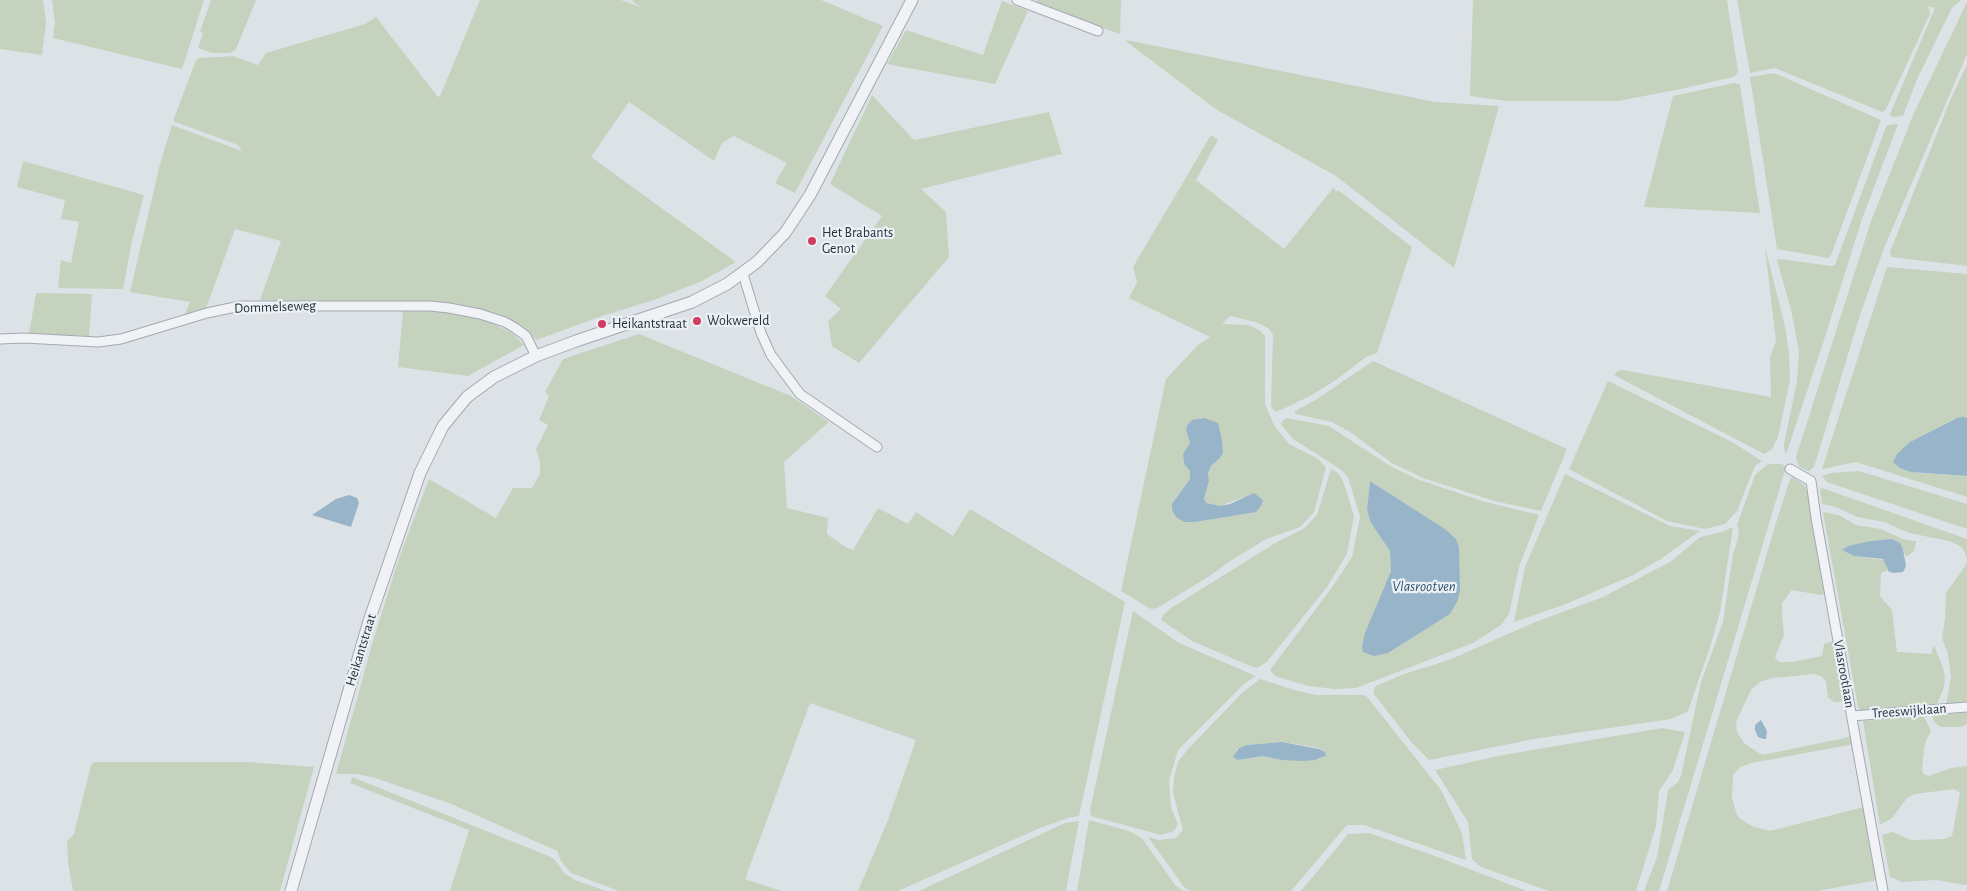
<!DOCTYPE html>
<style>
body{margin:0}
canvas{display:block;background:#dde2e7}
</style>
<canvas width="1967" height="891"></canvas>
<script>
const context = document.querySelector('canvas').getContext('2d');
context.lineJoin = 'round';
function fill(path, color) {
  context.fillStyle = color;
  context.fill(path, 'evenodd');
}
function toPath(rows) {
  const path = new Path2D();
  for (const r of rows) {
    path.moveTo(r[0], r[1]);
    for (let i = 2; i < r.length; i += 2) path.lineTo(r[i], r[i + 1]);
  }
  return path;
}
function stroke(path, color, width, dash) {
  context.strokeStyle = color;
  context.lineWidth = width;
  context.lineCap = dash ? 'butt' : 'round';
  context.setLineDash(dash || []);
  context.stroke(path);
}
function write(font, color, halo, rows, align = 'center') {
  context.font = font + ' "Alegreya Sans",sans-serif';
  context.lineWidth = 4.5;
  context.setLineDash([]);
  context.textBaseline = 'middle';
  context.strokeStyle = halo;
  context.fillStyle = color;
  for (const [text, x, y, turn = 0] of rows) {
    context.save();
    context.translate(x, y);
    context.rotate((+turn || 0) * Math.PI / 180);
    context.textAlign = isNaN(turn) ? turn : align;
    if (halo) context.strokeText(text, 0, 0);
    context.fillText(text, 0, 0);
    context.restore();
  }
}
const green = toPath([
 [0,0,43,0,46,23,42,55,0,49],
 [52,0,204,0,182,69,53,38,55,23],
 [211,0,256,0,236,49,230,53,212,53,198,48,203,33,200,32],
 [480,0,621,0,641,7,633,2,633,0,821,0,883,26,795,193,775,183,787,163,734,136,722,143,714,161,629,102,591,157,736,262,702,281,654,300,602,316,536,340,522,326,479,310,456,305,260,300,281,241,235,229,206,308,185,314,190,302,130,292,160,164,172,125,242,151,238,145,173,121,196,60,200,58,233,56,258,65,266,53,365,24,376,17,431,88,438,97,440,96],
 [1037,0,1121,0,1120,34,1036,4],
 [1473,0,1727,0,1738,71,1736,75,1733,77,1681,89,1618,101,1507,101,1470,96],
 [1737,0,1961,0,1952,8,1918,77,1903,116,1892,117,1890,114,1935,8,1928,6,1930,14,1885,111,1882,112,1775,68,1750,73],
 [1002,1,1028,11,995,84,887,64,906,30,983,55],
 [1967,2,1967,54,1884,248,1860,315,1814,467,1809,471,1799,467,1796,457,1871,221,1914,113],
 [1126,40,1435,102,1499,106,1454,268,1336,176,1217,110,1127,42],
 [1967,65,1967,266,1891,257,1890,252,1951,98],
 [1774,73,1881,120,1831,255,1828,258,1777,249,1750,77],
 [1734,83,1740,85,1760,213,1644,207,1673,96],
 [872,95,914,140,1049,112,1062,154,921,189,946,212,949,257,859,363,832,346,828,321,841,309,825,296,882,216,830,184],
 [1898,124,1862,219,1824,340,1787,452,1785,454,1784,444,1797,381,1799,351,1791,310,1777,260,1779,259,1831,266,1835,265,1886,127,1888,125],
 [1211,135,1218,140,1196,180,1284,249,1334,187,1336,192,1338,190,1412,247,1377,353,1366,357,1336,380,1310,396,1281,410,1275,412,1271,406,1273,335,1268,328,1256,322,1230,316,1222,324,1248,325,1259,330,1265,336,1265,404,1274,425,1289,444,1318,459,1326,467,1314,512,1300,527,1266,539,1229,562,1208,577,1157,608,1151,609,1121,591,1166,379,1198,345,1210,337,1129,298,1137,282,1133,267],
 [1201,418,1219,459,1211,466,1208,473,1209,481,1204,499,1206,504,1220,506,1244,497,1255,512,1195,522,1184,522,1176,498,1190,479,1190,471,1184,464,1183,454,1190,443,1186,430],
 [23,161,144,195,132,241,123,289,58,288,61,260,71,263,79,222,61,219,65,200,17,187],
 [1765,247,1784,322,1789,352,1790,380,1778,437,1772,449,1764,454,1614,375,1618,371,1623,370,1771,397,1770,357,1776,342],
 [1887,267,1967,274,1967,418,1954,419,1910,442,1900,468,1920,473,1967,476,1967,497,1856,462,1822,469],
 [36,293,92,294,89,336,29,334],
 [403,311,443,311,483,319,512,333,524,345,468,376,398,367],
 [639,334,791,396,829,422,784,462,787,508,828,518,827,534,844,546,853,550,878,508,908,524,916,512,953,536,970,509,1125,602,1079,816,1068,818,1040,828,898,891,858,891,888,820,916,740,810,703,745,879,782,891,619,891,571,873,561,861,557,851,449,803,375,778,357,774,336,774,373,641,399,558,429,479,496,518,513,488,532,488,540,474,540,462,536,449,548,425,539,420,549,396,545,392,563,359],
 [1373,361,1567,449,1541,511,1494,501,1423,478,1392,463,1350,432,1332,422,1295,414,1295,411,1317,399],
 [1608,381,1732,442,1762,461,1755,466,1737,511,1725,524,1705,529,1667,521,1569,469],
 [1287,418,1329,426,1390,466,1417,479,1482,501,1539,515,1519,567,1509,614,1501,625,1473,643,1356,688,1335,689,1308,686,1275,676,1270,670,1333,586,1352,557,1360,517,1348,477,1340,469,1293,439,1281,425,1283,420],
 [1370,481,1445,529,1456,539,1457,602,1450,614,1388,653,1383,590,1391,571,1390,551,1371,523,1367,510],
 [1768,464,1782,464,1786,467,1659,891,1644,891,1657,857,1668,790,1678,782,1681,776,1701,682,1723,622,1733,554,1737,542,1739,531,1737,525,1755,475],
 [1331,469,1339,474,1344,484,1354,516,1347,554,1327,587,1267,662,1257,668,1248,665,1192,641,1161,620,1163,615,1171,608,1277,542,1303,529,1317,515],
 [1859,471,1967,504,1967,529,1827,482,1822,476,1831,473],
 [1565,474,1670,526,1700,531,1659,560,1633,575,1566,604,1514,622,1525,567],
 [1793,477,1805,486,1810,499,1826,593,1821,595,1792,590,1782,603,1782,614,1784,635,1775,657,1779,662,1792,662,1822,656,1824,644,1834,641,1846,701,1835,702,1828,698,1826,681,1821,676,1814,674,1773,678,1760,682,1751,690,1736,722,1737,732,1744,743,1762,755,1845,738,1852,735,1854,744,1752,763,1740,767,1733,775,1732,798,1737,815,1742,820,1754,827,1770,831,1864,807,1878,880,1817,891,1667,891,1776,523,1788,485,1791,478],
 [1822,488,1967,539,1967,702,1946,705,1951,678,1948,654,1942,638,1945,619,1946,593,1966,565,1967,560,1965,552,1960,546,1949,541,1909,533,1884,522,1857,517,1836,507,1822,504,1820,490],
 [1823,512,1839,515,1856,525,1881,529,1905,540,1916,541,1914,551,1906,557,1903,549,1842,550,1854,556,1884,560,1888,570,1881,573,1880,596,1892,610,1897,652,1931,654,1934,645,1943,668,1945,677,1944,687,1937,704,1865,711,1861,711,1858,707],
 [1733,527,1720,612,1711,644,1688,711,1671,719,1534,739,1429,760,1412,743,1374,694,1374,689,1376,686,1404,674,1449,660,1533,623,1603,597,1670,562,1700,537,1722,532],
 [1133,611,1179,643,1256,676,1245,683,1178,750,1169,781,1171,808,1178,824,1174,831,1161,835,1091,816,1090,810],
 [1260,679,1294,690,1316,695,1365,695,1368,698,1441,790,1462,833,1466,860,1364,825,1347,825,1291,891,1190,891,1184,887,1148,837,1159,840,1176,838,1183,830,1173,793,1174,777,1178,762,1187,750,1243,692],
 [1282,742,1309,746,1319,748,1325,752,1323,758,1315,760,1282,760,1263,756,1238,760,1236,750,1239,748,1247,745],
 [1967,712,1967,724,1961,727,1941,727,1934,722,1932,716],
 [1924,716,1931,731,1925,743,1922,769,1923,774,1929,776,1951,768,1967,766,1967,884,1964,885,1936,880,1902,882,1890,877,1882,835,1893,832,1911,840,1945,839,1952,836,1960,793,1954,789,1915,794,1907,798,1892,818,1880,825,1863,721],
 [1662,728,1685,732,1673,770,1659,791,1656,826,1636,891,1549,891,1481,867,1472,859,1468,822,1435,770,1503,755],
 [94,762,247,762,314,767,280,891,73,891,68,862,67,841,74,834,91,765],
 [352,777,551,857,555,860,564,873,575,880,606,891,450,891,469,830,350,783],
 [1089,820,1129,831,1142,838,1175,885,1183,891,1077,891],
 [1079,821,1066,891,919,891,1065,823],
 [1369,833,1435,856,1527,891,1301,891,1348,834]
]);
const water = toPath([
 [1963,417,1967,418,1967,476,1911,472,1900,468,1893,462,1897,454,1910,442,1957,418],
 [1204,418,1218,423,1222,440,1223,453,1219,459,1211,466,1208,473,1209,481,1204,499,1206,503,1220,506,1230,504,1254,493,1263,500,1261,506,1256,512,1195,522,1184,522,1176,517,1172,510,1172,504,1190,479,1190,471,1184,464,1183,454,1190,443,1186,430,1188,424,1192,420],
 [1370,481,1445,529,1456,539,1459,547,1460,591,1457,602,1450,614,1388,653,1374,656,1363,652,1362,646,1365,633,1391,571,1390,551,1371,523,1367,510],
 [349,495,357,498,359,503,351,527,312,515,336,499],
 [1892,539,1900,543,1903,549,1906,566,1903,572,1894,573,1889,572,1883,559,1854,556,1842,550,1848,546,1871,541],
 [1761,720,1767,731,1766,739,1763,739,1758,737,1755,730,1755,725],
 [1282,742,1319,749,1325,752,1326,756,1315,760,1302,761,1282,760,1263,756,1238,760,1233,757,1239,748,1247,745]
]);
const minor = toPath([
 [1017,0,1098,31],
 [743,274,761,333,771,355,800,394,877,447],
 [0,339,24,338,98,342,121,339,207,313,240,306,430,306,449,308,480,314,505,322,515,328,526,336,536,356],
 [1790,469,1811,481,1816,518,1883,891],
 [1852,716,1967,707]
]);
const tertiary = toPath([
 [291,891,369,621,420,473,443,426,467,397,494,377,536,356,576,341,692,302,727,284,757,262,785,233,810,195,912,0]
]);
const markers = [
 [812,241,5,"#d13d63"],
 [697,321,5,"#d13d63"],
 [602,324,5,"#d13d63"]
];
const poiNames = [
 ["Het Brabants",822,233],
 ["Genot",822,249],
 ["Wokwereld",707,321],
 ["Heikantstraat",612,324]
];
const streetNames = [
 ["Dommelseweg",275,307,-2],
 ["Heikantstraat",361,650,-73],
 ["Vlasrootlaan",1844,674,80],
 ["Treeswijklaan",1909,711,-4]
];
const waterNames = [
 ["Vlasrootven",1424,586]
];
fill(green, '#c5d2be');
fill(water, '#97b4c9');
stroke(minor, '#a2a9b1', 11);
stroke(tertiary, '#a2a9b1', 13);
stroke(minor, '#f0f2f6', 9);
stroke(tertiary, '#f0f2f6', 11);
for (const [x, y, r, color] of markers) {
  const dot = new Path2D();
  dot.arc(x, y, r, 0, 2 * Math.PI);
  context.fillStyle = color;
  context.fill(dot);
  stroke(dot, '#ecf1f5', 2);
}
write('14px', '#26313e', '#ecf1f5', poiNames, 'left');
write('14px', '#26313e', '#ecf1f5', streetNames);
write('italic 15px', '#2f5573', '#ecf1f5', waterNames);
</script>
